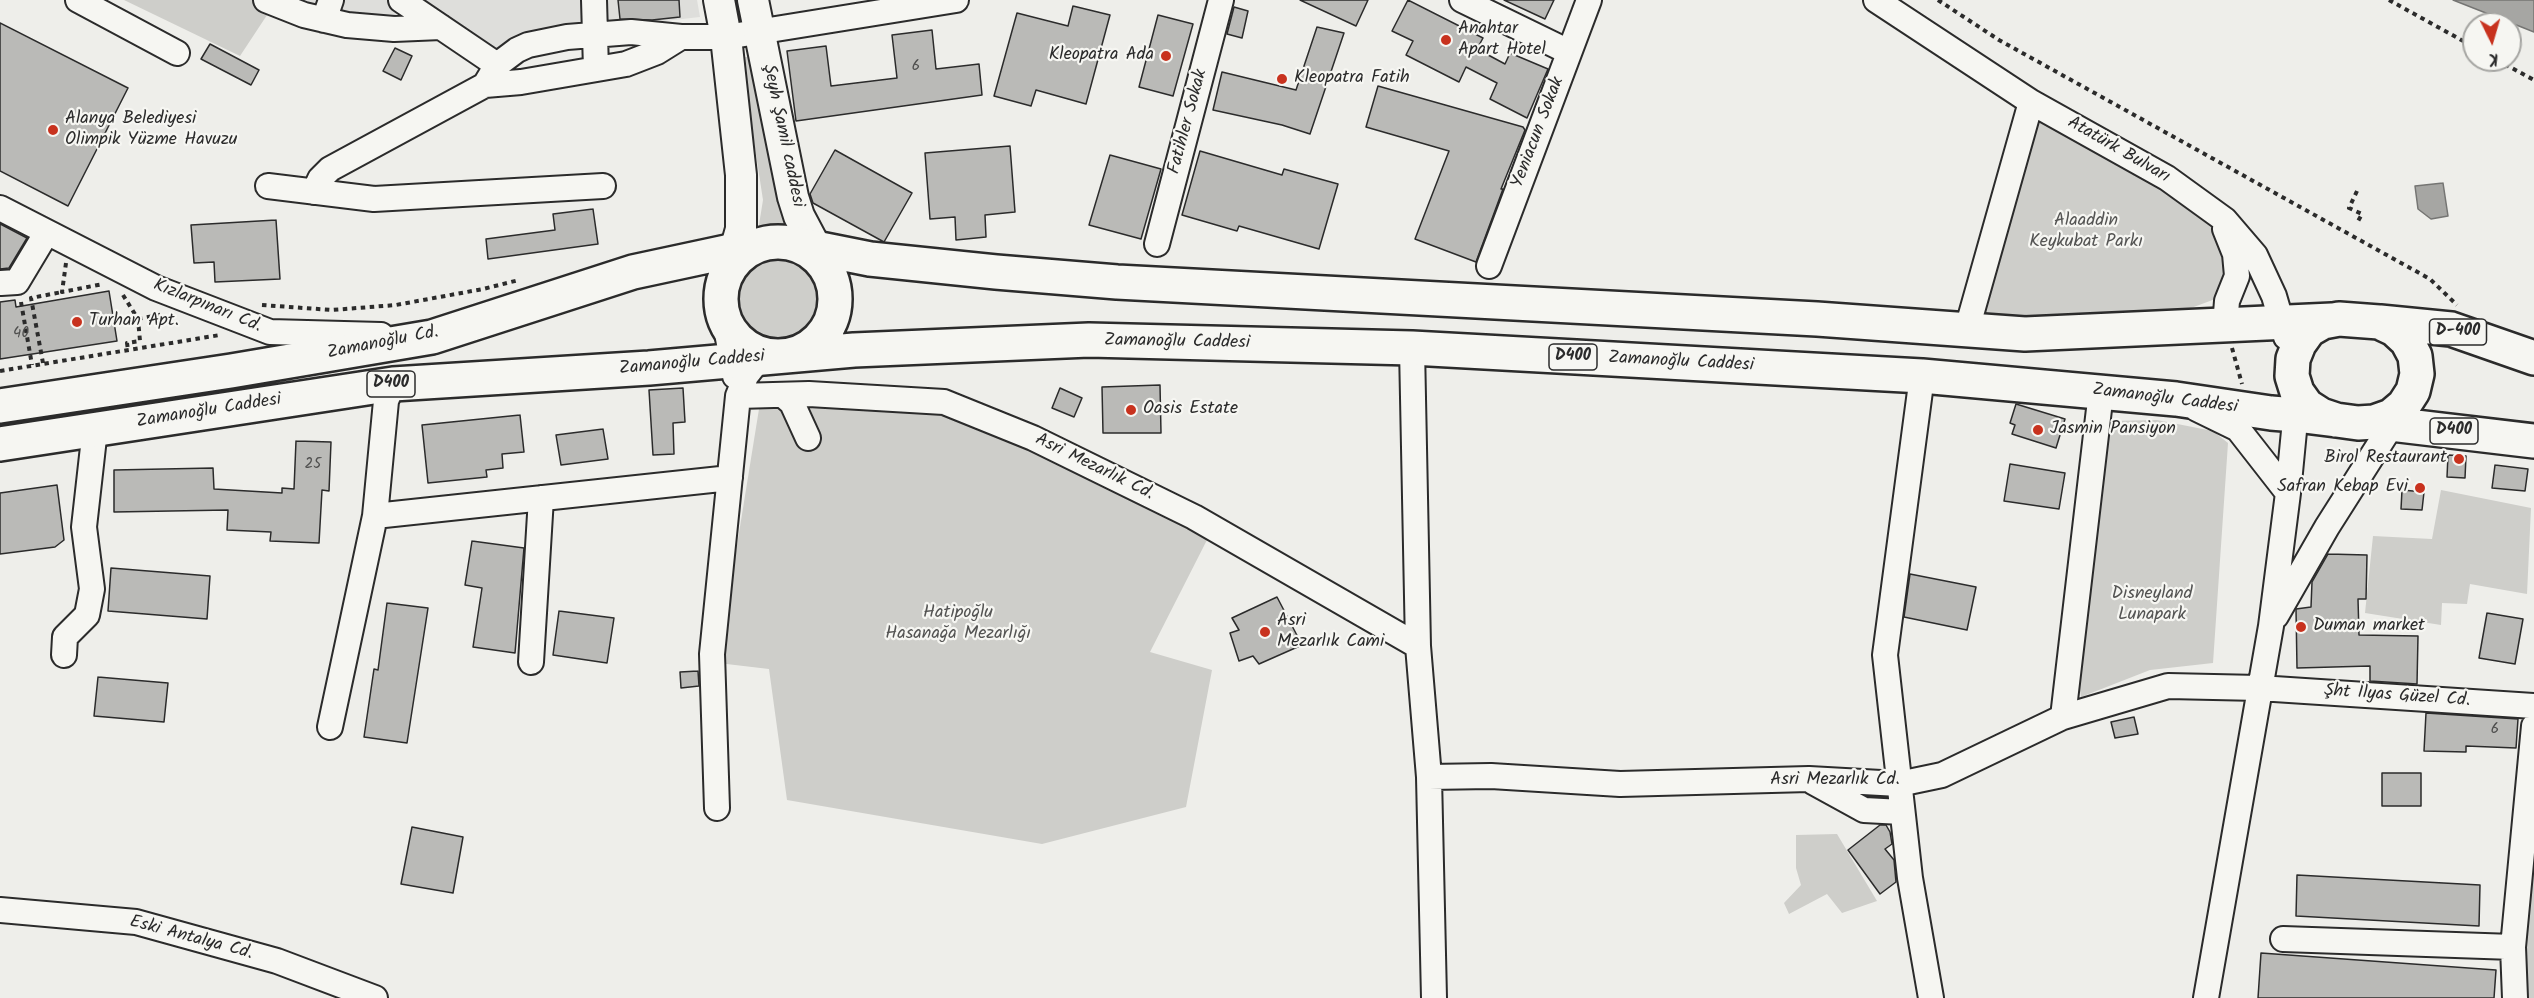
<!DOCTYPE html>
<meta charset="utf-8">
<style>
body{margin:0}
#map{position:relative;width:2534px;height:998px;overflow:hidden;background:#eeeeea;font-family:Kalam,sans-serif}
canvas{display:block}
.north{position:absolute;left:2462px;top:12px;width:60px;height:60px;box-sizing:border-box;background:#f6f6f2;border:2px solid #a5a5a2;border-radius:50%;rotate:175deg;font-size:16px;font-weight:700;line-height:24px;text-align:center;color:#2b2b2b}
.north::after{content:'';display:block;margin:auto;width:21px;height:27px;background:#c8321e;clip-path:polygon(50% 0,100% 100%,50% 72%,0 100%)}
</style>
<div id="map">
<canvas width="2534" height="998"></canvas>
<div class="north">K</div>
</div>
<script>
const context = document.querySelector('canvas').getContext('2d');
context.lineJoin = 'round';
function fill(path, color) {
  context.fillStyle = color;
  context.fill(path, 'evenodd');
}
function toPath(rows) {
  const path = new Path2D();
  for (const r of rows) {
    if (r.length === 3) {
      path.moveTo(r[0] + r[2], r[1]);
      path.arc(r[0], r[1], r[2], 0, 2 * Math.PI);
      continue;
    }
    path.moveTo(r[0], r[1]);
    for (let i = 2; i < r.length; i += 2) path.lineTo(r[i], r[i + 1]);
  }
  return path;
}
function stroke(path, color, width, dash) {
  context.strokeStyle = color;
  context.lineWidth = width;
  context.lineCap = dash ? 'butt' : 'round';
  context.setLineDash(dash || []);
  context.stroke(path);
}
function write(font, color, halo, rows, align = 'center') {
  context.font = font + ' Kalam,sans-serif';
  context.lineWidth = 4.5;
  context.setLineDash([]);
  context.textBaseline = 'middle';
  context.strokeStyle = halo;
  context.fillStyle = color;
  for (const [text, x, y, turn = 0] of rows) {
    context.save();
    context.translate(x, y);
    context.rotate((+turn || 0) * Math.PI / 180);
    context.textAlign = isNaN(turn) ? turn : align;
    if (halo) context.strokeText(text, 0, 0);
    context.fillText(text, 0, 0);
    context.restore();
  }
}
const built = toPath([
 [278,0,697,0,700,17,558,33,487,69,435,31]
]);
const green = toPath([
 [124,0,254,0,271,9,240,56],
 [741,57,753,57,778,200,788,234,758,231,763,200],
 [2036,112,2201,208,2222,235,2229,275,2218,298,2191,308,1976,320],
 [779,299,40],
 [792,403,928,407,974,421,1209,536,1150,652,1212,670,1186,807,1042,844,787,800,769,669,718,663,759,409],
 [2157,420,2213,431,2228,443,2213,663,2150,670,2081,697,2078,679,2110,421],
 [2441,490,2531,508,2527,594,2470,584,2467,604,2442,603,2441,625,2365,613,2373,536,2432,539],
 [2534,779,2534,998,2522,998],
 [1837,834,1877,901,1842,913,1827,894,1789,914,1784,903,1801,885,1796,868,1796,835]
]);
const water = toPath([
 [2453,0,2534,0,2534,32,2524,28,2453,0],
 [2443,183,2448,216,2431,219,2418,209,2415,186,2443,183]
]);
const building = toPath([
 [618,0,679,0,680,17,652,20,620,19,618,0],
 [1300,0,1368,0,1356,26,1300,0],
 [1408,0,1483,38,1477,49,1505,64,1510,53,1548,69,1527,118,1490,99,1497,83,1466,67,1459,82,1406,55,1413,41,1392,31,1408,0],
 [1504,0,1554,0,1545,19,1504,0],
 [1073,6,1110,15,1086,104,1036,90,1031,106,994,96,1017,13,1068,26,1073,6],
 [1234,7,1248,11,1242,38,1227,34,1234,7],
 [1158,15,1193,24,1173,96,1139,87,1158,15],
 [0,23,128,88,68,206,0,171,0,23],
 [1317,27,1344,33,1310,134,1282,125,1213,110,1222,72,1296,90,1317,27],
 [932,30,936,69,979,64,982,95,796,121,787,51,826,46,831,86,897,78,892,35,932,30],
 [210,44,259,70,251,85,201,59,210,44],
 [395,48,412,56,401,80,383,71,395,48],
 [1378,86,1523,127,1525,130,1501,189,1503,189,1476,262,1415,239,1449,151,1366,127,1378,86],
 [1010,146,1015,212,985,215,986,237,956,240,955,217,930,219,925,153,1010,146],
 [835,150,912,193,884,242,813,203,810,194,835,150],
 [1200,151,1282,175,1284,169,1338,184,1319,249,1239,226,1237,231,1182,215,1200,151],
 [1110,155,1161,169,1141,239,1089,225,1110,155],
 [593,209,598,244,488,259,486,239,555,230,553,214,593,209],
 [276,220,280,279,215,282,214,262,194,263,191,225,276,220],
 [0,224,27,238,9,268,0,269,0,224],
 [109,291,117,341,0,359,0,302,15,300,16,307,109,291],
 [1160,385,1161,433,1103,433,1102,387,1160,385],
 [683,388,685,422,673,423,674,454,653,455,649,390,683,388],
 [1060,388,1082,398,1074,417,1052,408,1060,388],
 [2016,404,2065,419,2056,448,2012,434,2015,425,2010,423,2016,404],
 [520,415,524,452,502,454,503,468,486,470,487,477,428,483,422,425,520,415],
 [603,429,608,459,561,465,556,435,603,429],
 [296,441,331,442,329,491,322,490,319,543,270,541,271,532,227,530,228,510,114,512,114,470,213,468,214,489,282,493,282,488,294,489,296,441],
 [2448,455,2466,456,2465,478,2447,477,2448,455],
 [2010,464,2065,473,2059,509,2004,501,2010,464],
 [2495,465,2528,469,2525,491,2492,488,2495,465],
 [57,485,64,540,55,547,0,554,0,493,57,485],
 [2402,490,2424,492,2422,510,2401,509,2402,490],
 [472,541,524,548,515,653,473,647,482,588,465,585,472,541],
 [2328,554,2367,555,2366,599,2358,599,2359,635,2418,636,2417,684,2370,681,2370,666,2297,668,2296,609,2311,607,2312,582,2328,554],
 [111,568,210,576,207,619,108,611,111,568],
 [1910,574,1976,587,1967,630,1904,617,1910,574],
 [1277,597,1302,645,1259,664,1253,656,1239,661,1230,633,1239,630,1232,618,1277,597],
 [387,603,428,608,407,743,364,737,374,669,378,670,387,603],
 [559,611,614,618,607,663,553,655,559,611],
 [2487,613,2523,619,2515,664,2479,658,2487,613],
 [698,671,699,686,681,688,680,672,698,671],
 [98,677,168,683,164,722,94,716,98,677],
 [2426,713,2518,719,2516,748,2466,746,2466,752,2424,751,2426,713],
 [2134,717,2138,734,2115,738,2111,722,2134,717],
 [2382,773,2421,773,2421,806,2382,806,2382,773],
 [1880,825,1886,825,1890,832,1892,844,1885,849,1894,860,1896,882,1880,894,1848,850,1880,825],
 [412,827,463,837,453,893,401,884,412,827],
 [2297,875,2480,885,2479,926,2296,916,2297,875],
 [2261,953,2496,970,2494,998,2258,998,2261,953]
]);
const path = toPath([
 [1938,0,1999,40,2430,279,2457,305],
 [2389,0,2474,47],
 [2497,60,2534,80],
 [2357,191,2349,208,2362,214,2357,223],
 [66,263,62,292,103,284],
 [123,295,138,319,140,341,127,343,128,350],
 [21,302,32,365],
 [262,305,332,310,396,305,483,289,519,280],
 [138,319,164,314],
 [2232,348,2242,384],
 [43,363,31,298,62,292],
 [0,371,220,335]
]);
const minor = toPath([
 [78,0,177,53],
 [266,0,304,15,347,25,394,29,441,27],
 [401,0,497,65],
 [594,0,596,69],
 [1462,0,1569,52],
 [1876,0,2031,102,2167,178,2225,220,2255,255,2274,296,2286,337],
 [324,20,331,0],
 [485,85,497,65,517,50,528,45,567,37,631,32,681,37,726,37,956,0],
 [268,186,374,199,603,186],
 [314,192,320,179,330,169,485,85,521,82,626,64,657,52,681,37],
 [0,208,156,288,270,332,381,335],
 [2225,229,2235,254,2237,276,2227,301,2225,326],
 [1157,244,1221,0],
 [1489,266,1589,0],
 [1,283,17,282,47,232],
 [725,322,735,376],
 [1967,329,2031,102],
 [1412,348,1418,646,1429,777,1434,998],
 [1922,376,1885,655,1910,878,1931,998],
 [738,396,809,394,944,402,1033,438,1194,517,1418,646],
 [784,396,792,403,808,438],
 [2197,409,2238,429,2288,493],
 [375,516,730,478],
 [2276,616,2327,527,2400,412],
 [64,655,65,637,87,615,92,589,84,527,95,429],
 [531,662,541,498],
 [2063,717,2101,392],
 [330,727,375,516,386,401,393,384],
 [1429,777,1491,776,1620,784,1809,779,1899,784,1942,775,2063,717,2168,686,2259,688,2534,706],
 [1813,782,1864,810,1902,812],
 [717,808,712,654,738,396,746,376,760,358],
 [0,910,136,922,277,961,375,998],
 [2283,939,2513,947],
 [2206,998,2271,626,2288,493,2297,400],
 [2515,998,2513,947,2534,726]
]);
const major = toPath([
 [719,0,726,37,741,175,741,229,730,268],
 [753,0,793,197,799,216,826,267]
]);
const highway = toPath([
 [778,299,57],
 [795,244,870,259,996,272,1117,282,1817,319,2025,334,2332,320],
 [2380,322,2451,329,2534,358],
 [0,406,231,371,432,337,633,272,759,245],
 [2374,422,2534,441],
 [0,444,393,384,649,368,854,350,1089,340,1412,348,1922,376,2176,399,2271,413,2296,415,2336,420,2358,423,2374,422,2391,416,2404,405,2413,391,2417,374,2415,356,2407,341,2394,329,2379,322,2339,319,2323,322,2309,330,2299,344,2293,359,2292,376,2297,392,2307,406,2321,415,2336,420]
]);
const markers = [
 [1446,40,6,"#c8321e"],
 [1166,56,6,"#c8321e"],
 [1282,79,6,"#c8321e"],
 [53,130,6,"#c8321e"],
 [77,322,6,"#c8321e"],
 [1131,410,6,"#c8321e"],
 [2038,430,6,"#c8321e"],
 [2459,459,6,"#c8321e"],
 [2420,488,6,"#c8321e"],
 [2301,627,6,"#c8321e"],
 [1265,632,6,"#c8321e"]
];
const numberNames = [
 ["6",916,67],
 ["40",21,334],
 ["25",313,465],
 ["6",2495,730]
];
const shields = [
 [2458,332,57],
 [1573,357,48],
 [391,384,48],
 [2454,431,48]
];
const shieldNames = [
 ["D-400",2458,332],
 ["D400",1573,357],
 ["D400",391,384],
 ["D400",2454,431]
];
const poiNames = [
 ["Anahtar",1458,30],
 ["Apart Hotel",1458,51],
 ["Kleopatra Ada",1154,56,"right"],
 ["Kleopatra Fatih",1294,79],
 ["Alanya Belediyesi",65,120],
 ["Olimpik Yüzme Havuzu",65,141],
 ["Turhan Apt.",89,322],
 ["Oasis Estate",1143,410],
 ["Jasmin Pansiyon",2050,430],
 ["Birol Restaurant",2447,459,"right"],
 ["Safran Kebap Evi",2408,488,"right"],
 ["Asri",1277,622],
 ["Mezarlık Cami",1277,643],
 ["Duman market",2313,627]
];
const streetNames = [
 ["Fatihler Sokak",1189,122,-75],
 ["Yeniacun Sokak",1539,133,-69],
 ["Şeyh Şamil caddesi",782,136,78],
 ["Atatürk Bulvarı",2118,151,30],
 ["Kızlarpınarı Cd.",207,307,22],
 ["Zamanoğlu Caddesi",1177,343,1],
 ["Zamanoğlu Cd.",383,344,-11],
 ["Zamanoğlu Caddesi",1681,363,3],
 ["Zamanoğlu Caddesi",692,364,-5],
 ["Zamanoğlu Caddesi",2165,400,7],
 ["Zamanoğlu Caddesi",209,412,-9],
 ["Asri Mezarlık Cd.",1094,468,26],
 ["Şht İlyas Güzel Cd.",2397,697,4],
 ["Asri Mezarlık Cd.",1835,781],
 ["Eski Antalya Cd.",191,939,15]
];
const parkNames = [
 ["Alaaddin",2086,222],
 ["Keykubat Parkı",2086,243],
 ["Disneyland",2152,595],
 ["Lunapark",2152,616],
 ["Hatipoğlu",958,614],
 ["Hasanağa Mezarlığı",958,635]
];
fill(built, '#dededb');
fill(green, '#cececa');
fill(water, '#a6a6a3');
stroke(water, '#757573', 1.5);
fill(building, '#babab7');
stroke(building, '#2b2b2b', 1.5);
stroke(minor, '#2b2b2b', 28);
stroke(major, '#2b2b2b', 34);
stroke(highway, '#2b2b2b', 38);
stroke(path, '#2b2b2b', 4, [4.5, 4.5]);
stroke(minor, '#f6f6f2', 24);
stroke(major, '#f6f6f2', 30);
stroke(highway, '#f6f6f2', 33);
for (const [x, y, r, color] of markers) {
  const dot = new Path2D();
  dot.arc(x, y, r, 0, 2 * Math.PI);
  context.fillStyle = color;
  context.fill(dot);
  stroke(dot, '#f6f6f2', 2);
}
write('15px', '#4f4f4e', null, numberNames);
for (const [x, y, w] of shields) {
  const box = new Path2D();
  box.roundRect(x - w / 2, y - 13, w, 26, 4.5);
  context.fillStyle = '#f6f6f2';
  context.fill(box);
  stroke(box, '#2b2b2b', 1.5);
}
write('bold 16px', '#2b2b2b', null, shieldNames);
write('18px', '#2b2b2b', '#f6f6f2', poiNames, 'left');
write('18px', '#2b2b2b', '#f6f6f2', streetNames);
write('18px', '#545453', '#f6f6f2', parkNames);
</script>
